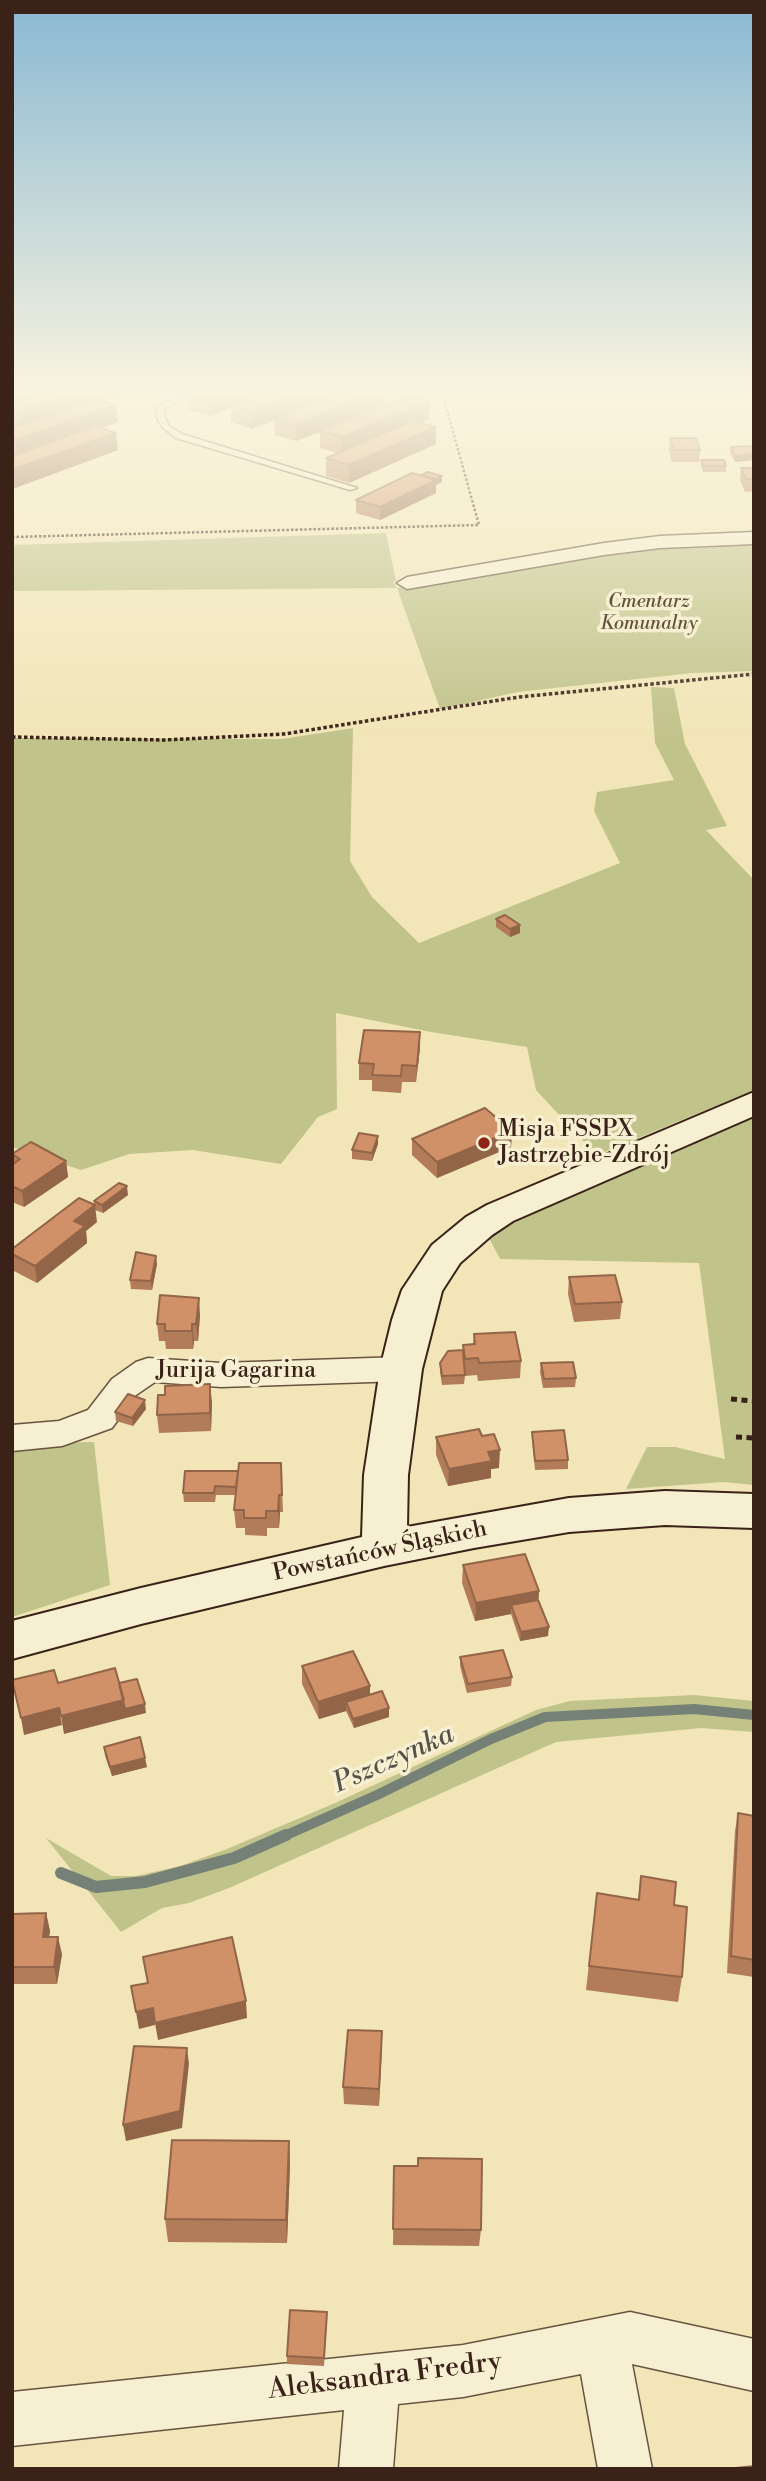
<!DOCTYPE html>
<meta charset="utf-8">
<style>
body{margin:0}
#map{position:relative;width:766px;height:2481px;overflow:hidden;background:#f2e6b8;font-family:"Libre Bodoni",serif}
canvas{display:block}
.frame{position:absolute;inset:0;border:14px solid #3a2218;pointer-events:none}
</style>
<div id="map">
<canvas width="766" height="2481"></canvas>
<div class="frame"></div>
</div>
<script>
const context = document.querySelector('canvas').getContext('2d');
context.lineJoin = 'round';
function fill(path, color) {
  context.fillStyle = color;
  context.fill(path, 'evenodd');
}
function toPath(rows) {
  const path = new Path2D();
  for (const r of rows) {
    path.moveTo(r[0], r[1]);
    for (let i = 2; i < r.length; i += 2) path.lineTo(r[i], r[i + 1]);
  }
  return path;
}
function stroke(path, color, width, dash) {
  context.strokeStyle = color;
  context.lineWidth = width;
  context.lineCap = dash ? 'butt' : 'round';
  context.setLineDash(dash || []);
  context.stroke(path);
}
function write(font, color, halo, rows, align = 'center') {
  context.font = font + ' "Libre Bodoni",serif';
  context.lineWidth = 7;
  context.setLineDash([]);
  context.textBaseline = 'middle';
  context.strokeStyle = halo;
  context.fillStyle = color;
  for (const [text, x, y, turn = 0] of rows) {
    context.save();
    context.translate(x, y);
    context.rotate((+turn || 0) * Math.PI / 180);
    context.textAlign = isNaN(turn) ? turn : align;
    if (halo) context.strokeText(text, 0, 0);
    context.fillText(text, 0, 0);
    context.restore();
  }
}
const green = toPath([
 [386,533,396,581,393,582,397,588,612,552,657,547,754,542,754,671,692,673,518,692,440,709,397,588,12,591,12,545],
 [651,687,674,688,685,744,727,826,706,830,754,880,754,1090,602,1153,587,1145,536,1090,527,1047,431,1032,336,1013,337,1109,318,1117,281,1164,193,1150,129,1154,81,1170,12,1147,12,738,282,739,353,728,350,861,372,897,419,943,620,863,594,811,597,792,674,780,655,743],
 [754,1117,754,1485,723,1482,626,1489,647,1447,675,1447,725,1459,699,1263,500,1259,488,1236,522,1214],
 [94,1442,110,1585,12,1617,12,1444],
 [694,1695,754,1701,754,1732,701,1728,556,1742,229,1888,189,1903,162,1908,121,1932,46,1838,111,1876,136,1876,180,1866,227,1849,335,1803,536,1710,570,1701]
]);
const streamFar1 = toPath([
 [282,1837,377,1795,491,1739,545,1717,694,1709,754,1715]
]);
const stream = toPath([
 [61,1873,96,1887,145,1882,234,1858,286,1835]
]);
const pathFar2 = toPath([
 [12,537,479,525,442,392]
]);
const pathFar1 = toPath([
 [12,737,164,740,284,734,519,697,754,674]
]);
const path = toPath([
 [731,1399,754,1401],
 [736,1437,754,1438]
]);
const lane = toPath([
 [187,392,197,392,165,408,164,415,169,426,182,434,357,488,350,490,176,438,162,427,156,415,157,407,187,392]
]);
const street = toPath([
 [754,532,754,544,660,548,604,555,407,589,397,583,407,577,604,543,660,536,754,532],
 [401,1357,413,1361,418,1369,413,1377,401,1381,221,1387,155,1382,136,1395,112,1428,62,1446,12,1451,12,1425,59,1421,88,1410,112,1379,136,1362,148,1358,221,1363,401,1357],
 [630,2312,754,2339,754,2391,632,2364,652,2469,598,2469,581,2374,463,2397,398,2404,393,2469,339,2469,344,2410,12,2446,12,2392,463,2345,630,2312]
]);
const secondary = toPath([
 [754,1092,754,1116,513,1221,492,1235,460,1263,442,1291,422,1369,408,1475,407,1527,569,1498,665,1491,754,1494,754,1528,665,1525,569,1532,474,1548,384,1566,141,1624,12,1659,12,1621,141,1588,362,1537,364,1475,380,1369,392,1320,402,1290,432,1245,466,1217,487,1205,754,1092]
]);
const wall = toPath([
 [384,392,384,405,429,419,421,423,436,444,349,483,326,476,326,458,337,453,320,448,320,432,296,441,275,435,274,420,252,429,231,422,231,408,210,416,189,410,188,393],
 [119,396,103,401,116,405,118,422,100,428,118,450,15,488,12,487,12,428,16,427,12,426,12,402],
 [670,438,700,450,699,462,672,462,669,450],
 [731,447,754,450,754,460,735,462,730,453],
 [701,460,726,466,726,472,703,472,701,466],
 [741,468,754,468,754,491,745,492,740,480],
 [421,476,442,476,442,482,436,485,436,493,380,520,356,513,356,500],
 [496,919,520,933,510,937,496,927],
 [420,1048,416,1082,402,1082,401,1093,372,1091,372,1080,359,1080,359,1063],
 [512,1131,511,1147,437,1178,412,1155,412,1139],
 [378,1136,378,1144,372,1161,352,1159,352,1150],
 [12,1154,66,1161,68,1177,24,1207,12,1202],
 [128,1195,103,1213,95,1210,94,1201],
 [97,1222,86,1231,87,1243,37,1283,12,1270,12,1249],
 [157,1264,152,1290,131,1289,130,1280],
 [569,1277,622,1302,620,1319,574,1322,568,1294],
 [200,1315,198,1341,194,1341,193,1349,166,1349,165,1341,159,1341,157,1324],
 [474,1334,521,1361,520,1378,478,1381,477,1375,465,1376,464,1384,442,1385,440,1372,440,1363,463,1351,463,1345,473,1344],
 [541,1363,576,1378,575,1387,543,1388,540,1372],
 [212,1402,211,1431,159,1433,157,1415],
 [146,1409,133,1426,116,1421,115,1412],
 [532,1432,568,1460,568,1469,535,1470,532,1440],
 [482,1436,499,1468,491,1469,491,1478,448,1486,436,1455,436,1437],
 [281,1463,283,1512,280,1512,279,1528,267,1528,267,1536,245,1535,245,1528,236,1528,234,1510,236,1495,216,1495,215,1502,184,1502,183,1493,238,1471],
 [463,1565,539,1591,538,1600,548,1636,520,1641,511,1614,475,1621,462,1583],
 [460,1657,512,1677,511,1686,467,1693,460,1666],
 [302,1666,370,1686,370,1695,389,1717,354,1728,346,1711,319,1719,302,1684],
 [104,1747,147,1767,112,1776,105,1756],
 [738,1813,754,1816,754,1977,727,1973,735,1831],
 [641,1876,674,1905,682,1977,678,2002,586,1990,597,1893,638,1899],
 [46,1913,50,1931,49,1937,62,1954,57,1984,12,1984,12,1914],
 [382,2031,379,2106,344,2104,343,2087],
 [289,2141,290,2165,287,2243,168,2242,165,2219],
 [394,2166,481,2230,479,2246,393,2245],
 [327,2320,324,2366,287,2364,287,2356]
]);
const shadedWall = toPath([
 [79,392,118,392,119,396,22,429,20,412],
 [229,392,274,392,231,405,231,408,210,416,209,399],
 [304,392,341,392,341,395,274,418,274,420,252,429,252,412],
 [379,392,384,392,384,407,320,431,320,432,296,441,296,424],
 [430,402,429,419,342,455,342,437],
 [116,405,118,422,18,458,16,440],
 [436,427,436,444,349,483,349,465],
 [116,433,118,450,15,488,13,470],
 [754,454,754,460,735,462,735,456],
 [442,476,442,482,436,485,436,493,380,520,380,507],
 [520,925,520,933,510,937,510,929],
 [420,1032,420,1048,416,1082,417,1066],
 [512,1131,511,1147,437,1178,437,1162],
 [378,1136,378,1144,372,1161,372,1153],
 [66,1161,68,1177,24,1207,22,1191],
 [127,1186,128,1195,103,1213,102,1205],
 [95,1205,97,1222,86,1231,87,1243,37,1283,35,1266,74,1221],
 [156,1256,157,1264,152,1290,151,1281],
 [199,1298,200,1315,198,1341,196,1324],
 [192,1324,194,1341,193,1349,192,1331],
 [210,1384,212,1402,211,1431,210,1413],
 [145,1400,146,1409,133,1426,132,1418],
 [500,1450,499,1468,491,1469,491,1478,448,1486,449,1469,488,1452],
 [279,1495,280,1512,279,1528,278,1511],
 [539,1591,538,1609,511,1605,511,1614,475,1621,476,1603],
 [549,1627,548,1636,520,1641,521,1632],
 [370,1686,370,1704,346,1702,346,1711,319,1719,318,1702],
 [124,1700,126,1718,64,1734,61,1716],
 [145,1704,146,1713,126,1718,125,1709],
 [59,1708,62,1725,24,1735,21,1718],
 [389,1708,389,1717,354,1728,353,1719],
 [145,1758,147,1767,112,1776,110,1767],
 [46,1913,50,1931,46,1954,43,1937],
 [58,1937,62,1954,57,1984,54,1967],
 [246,2001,247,2018,158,2040,155,2023],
 [153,2008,155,2025,139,2029,136,2012],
 [382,2031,382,2048,379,2106,379,2089],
 [187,2048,189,2064,182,2128,126,2141,123,2125],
 [289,2141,290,2165,287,2243,286,2220]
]);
const building = toPath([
 [42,392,79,392,20,412,12,409,12,402,42,392],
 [192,392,229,392,209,399,188,393,192,392],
 [267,392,304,392,252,412,231,405,267,392],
 [343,392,379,392,296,424,274,418,343,392],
 [407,396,430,402,342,437,320,431,407,396],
 [96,399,116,405,16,440,12,439,12,428,96,399],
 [413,421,436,427,349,465,326,458,413,421],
 [95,426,116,433,12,470,12,456,95,426],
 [670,438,696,438,700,450,674,450,670,438],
 [752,446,754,450,754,454,735,456,731,447,752,446],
 [701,460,724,460,726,466,704,466,701,460],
 [741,468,754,468,754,479,746,479,741,468],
 [428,472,442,476,436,479,421,475,428,472],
 [412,473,436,480,380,507,356,500,412,473],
 [505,915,520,925,510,929,496,919,505,915],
 [364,1030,420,1032,417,1066,402,1065,401,1076,372,1075,374,1064,359,1063,364,1030],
 [485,1108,512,1131,437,1162,412,1139,485,1108],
 [359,1133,378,1136,372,1153,352,1150,359,1133],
 [31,1142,66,1161,22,1191,12,1186,12,1165,20,1159,12,1154,31,1142],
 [119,1183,127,1186,102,1205,94,1201,119,1183],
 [79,1198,95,1205,74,1221,85,1226,35,1266,12,1254,12,1249,79,1198],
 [136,1252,156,1256,151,1281,130,1280,136,1252],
 [615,1275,622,1302,575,1304,569,1277,615,1275],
 [160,1295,199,1298,196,1324,192,1324,192,1331,165,1331,165,1324,157,1324,160,1295],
 [515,1332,521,1361,479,1363,478,1358,465,1359,463,1345,475,1344,474,1334,515,1332],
 [463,1350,465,1375,442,1376,440,1363,448,1351,463,1350],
 [573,1362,576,1378,544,1379,541,1363,573,1362],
 [210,1384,210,1413,157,1415,158,1395,165,1395,165,1386,210,1384],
 [128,1394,145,1400,132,1418,115,1412,128,1394],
 [479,1429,482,1436,494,1434,500,1450,488,1452,492,1461,449,1469,436,1437,479,1429],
 [564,1430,568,1460,535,1461,532,1432,564,1430],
 [239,1463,281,1463,282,1495,279,1495,278,1511,266,1511,266,1518,244,1518,244,1510,234,1510,239,1463],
 [185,1471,238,1471,236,1487,215,1486,214,1493,183,1493,185,1471],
 [525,1554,539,1591,476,1603,463,1565,525,1554],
 [538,1600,549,1627,521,1632,511,1605,538,1600],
 [503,1650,512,1677,468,1684,460,1657,503,1650],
 [353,1651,370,1686,318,1702,302,1666,353,1651],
 [115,1668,124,1700,61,1716,59,1708,21,1718,12,1680,54,1670,58,1683,115,1668],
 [137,1679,145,1704,125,1709,119,1683,137,1679],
 [382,1691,389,1708,353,1719,346,1702,382,1691],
 [140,1737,145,1758,110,1767,104,1747,140,1737],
 [738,1813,754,1816,754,1960,731,1956,738,1813],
 [641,1876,676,1882,674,1905,687,1907,682,1977,589,1966,597,1893,639,1900,641,1876],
 [46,1913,43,1937,58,1937,54,1967,12,1967,12,1914,46,1913],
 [232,1937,246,2001,155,2023,153,2008,136,2012,131,1986,148,1983,143,1957,232,1937],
 [348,2030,382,2031,379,2089,343,2087,348,2030],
 [134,2046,187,2048,180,2111,123,2125,134,2046],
 [172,2140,289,2141,286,2220,165,2219,172,2140],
 [418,2158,482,2159,481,2230,393,2229,394,2166,418,2166,418,2158],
 [290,2310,327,2312,324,2358,287,2356,290,2310],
 [754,2466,754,2469,726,2469,754,2466]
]);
const markers = [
 [484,1143,7,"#8f2418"]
];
const farParknames = [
 ["Cmentarz",649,602],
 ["Komunalny",649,624]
];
const poiNames = [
 ["Misja FSSPX",498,1130],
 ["Jastrzębie-Zdrój",498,1156]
];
const streetNames = [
 ["Jurija Gagarina",236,1371],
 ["Powstańców Śląskich",380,1552,-12]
];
const nearWaternames = [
 ["Pszczynka",394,1760,-24]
];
const nearStreetnames = [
 ["Aleksandra Fredry",385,2377,-7]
];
fill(green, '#c0c38a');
stroke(streamFar1, '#758076', 10);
stroke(stream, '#758076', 12);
stroke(lane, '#685340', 3);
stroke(street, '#685340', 3);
stroke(secondary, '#3a2218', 4);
stroke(pathFar2, '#3a2218', 2.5, [2.5, 2]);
stroke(pathFar1, '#3a2218', 3.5, [3.5, 2.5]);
stroke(path, '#3a2218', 5, [6, 4.5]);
fill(lane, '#f7efd1');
fill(street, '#f7efd1');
fill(secondary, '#f7efd1');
fill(wall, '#b37c59');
fill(shadedWall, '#926549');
fill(building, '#d09068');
stroke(building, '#926549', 2);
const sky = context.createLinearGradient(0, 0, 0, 739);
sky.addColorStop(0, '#89b8d3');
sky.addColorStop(0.53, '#f9f4df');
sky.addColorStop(1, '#f9f4df00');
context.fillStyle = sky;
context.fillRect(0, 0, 766, 739);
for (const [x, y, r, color] of markers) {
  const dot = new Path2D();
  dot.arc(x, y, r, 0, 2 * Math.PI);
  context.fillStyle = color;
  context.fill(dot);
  stroke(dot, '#f7efd1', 2.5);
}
write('italic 19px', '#62523a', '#f7efd1', farParknames);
write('23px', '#3a2218', '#f7efd1', poiNames, 'left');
write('23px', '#3a2218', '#f7efd1', streetNames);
write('italic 28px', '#575147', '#f7efd1', nearWaternames);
write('28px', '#3a2218', '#f7efd1', nearStreetnames);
</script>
